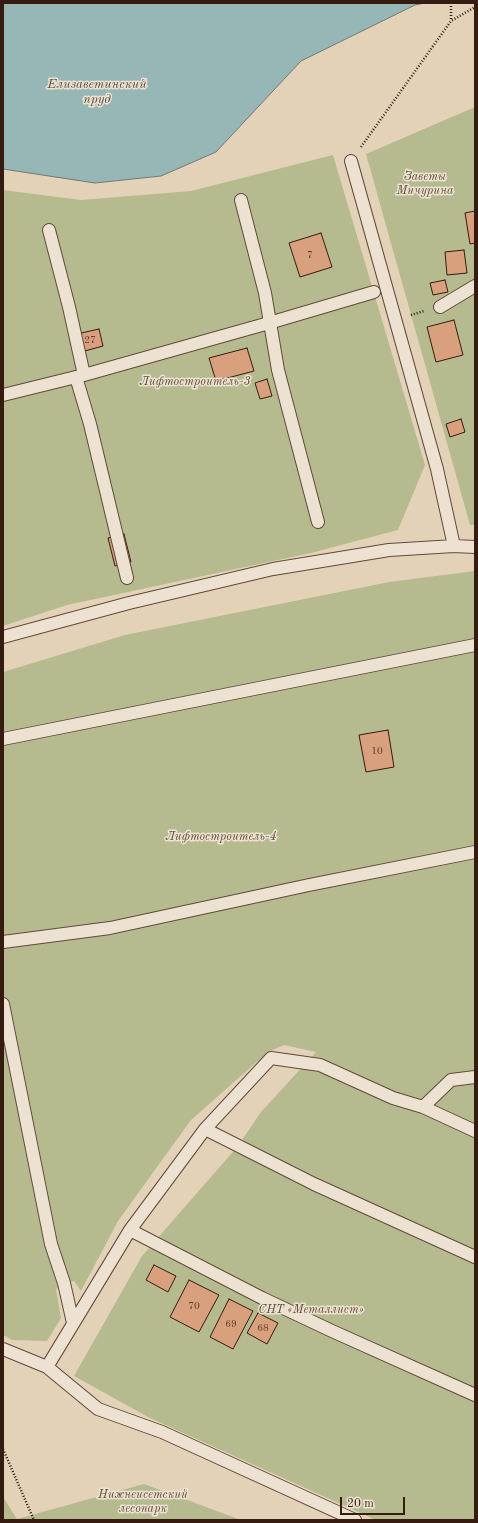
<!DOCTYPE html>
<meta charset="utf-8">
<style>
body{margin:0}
#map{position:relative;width:478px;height:1523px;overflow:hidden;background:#e3d2b8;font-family:"Old Standard TT",serif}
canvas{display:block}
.frame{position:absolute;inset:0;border:4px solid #361b11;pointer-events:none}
.scale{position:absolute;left:340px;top:1497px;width:65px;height:18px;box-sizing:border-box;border:2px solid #361b11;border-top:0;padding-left:5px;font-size:12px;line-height:14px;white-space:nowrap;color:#361b11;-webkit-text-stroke:3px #ede2d1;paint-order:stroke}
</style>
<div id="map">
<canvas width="478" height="1523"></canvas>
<div class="frame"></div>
<div class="scale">20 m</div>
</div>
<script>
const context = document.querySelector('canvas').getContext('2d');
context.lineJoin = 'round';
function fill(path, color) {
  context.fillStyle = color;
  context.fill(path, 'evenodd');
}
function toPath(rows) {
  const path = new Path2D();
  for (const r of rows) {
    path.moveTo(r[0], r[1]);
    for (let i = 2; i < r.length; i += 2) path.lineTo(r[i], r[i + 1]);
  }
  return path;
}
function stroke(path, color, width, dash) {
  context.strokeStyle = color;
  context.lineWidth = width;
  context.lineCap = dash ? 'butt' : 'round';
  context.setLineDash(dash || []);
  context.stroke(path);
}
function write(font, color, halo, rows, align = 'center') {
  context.font = font + ' "Old Standard TT",serif';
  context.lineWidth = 3;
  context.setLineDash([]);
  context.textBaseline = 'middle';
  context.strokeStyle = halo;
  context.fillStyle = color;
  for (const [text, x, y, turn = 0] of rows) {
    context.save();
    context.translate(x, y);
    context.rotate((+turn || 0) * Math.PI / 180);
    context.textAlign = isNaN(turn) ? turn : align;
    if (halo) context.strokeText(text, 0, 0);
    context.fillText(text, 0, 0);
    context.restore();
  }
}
const green = toPath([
 [475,107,475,525,470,525,366,154],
 [333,155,425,465,398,530,311,553,67,605,3,626,3,190,81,200,191,191],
 [475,571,475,1520,376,1520,148,1417,74,1376,142,1256,238,1146,261,1112,316,1052,284,1045,268,1052,191,1120,118,1221,81,1291,74,1281,64,1283,56,1289,61,1318,47,1341,12,1340,3,1335,3,672,125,635,389,582],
 [144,1484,241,1520,3,1520,3,1497,17,1519]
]);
const water = toPath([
 [3,3,425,3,415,5,301,61,216,152,161,176,95,183,3,169,3,3]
]);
const building = toPath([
 [475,211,475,243,470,244,465,213,475,211],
 [321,233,332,267,300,277,289,243,321,233],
 [464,250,467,273,447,275,445,252,464,250],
 [445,280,448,292,433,295,430,283,445,280],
 [454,320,463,355,436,362,427,327,454,320],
 [99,329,103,346,81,352,77,334,99,329],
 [247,348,254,371,216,381,209,358,247,348],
 [267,379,272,396,260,399,255,383,267,379],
 [461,419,465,432,450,437,446,424,461,419],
 [124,534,131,562,115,566,108,538,124,534],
 [388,730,394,767,366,772,359,735,388,730],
 [154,1265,176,1276,168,1292,146,1280,154,1265],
 [189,1280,219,1295,199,1332,170,1317,189,1280],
 [229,1299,253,1311,233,1349,210,1337,229,1299],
 [258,1313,278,1323,267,1344,247,1333,258,1313]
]);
const path = toPath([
 [451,3,451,21],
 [361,147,451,21,475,7],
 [411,315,424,311],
 [3,1449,34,1520]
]);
const service = toPath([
 [351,161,437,469,454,546],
 [241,200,265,293,278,370,318,522],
 [49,230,69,307,84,375],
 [440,307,475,286],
 [76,377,90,424,127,578],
 [3,395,84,375,269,323,374,292],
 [3,637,129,603,273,569,389,550,454,546,475,547],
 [3,739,475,645],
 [3,942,110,928,309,885,475,852],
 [3,1004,51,1244,64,1283,73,1323],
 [423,1107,451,1080,475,1077],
 [205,1129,314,1184,475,1257],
 [130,1230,262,1298,332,1331,475,1395],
 [3,1349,47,1367,98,1409,162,1432,355,1520],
 [47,1367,130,1230,205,1129,271,1058,320,1065,393,1098,423,1107,475,1131]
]);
const numberNames = [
 ["7",310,255],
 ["27",90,340],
 ["10",377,751],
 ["70",194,1306],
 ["69",231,1324],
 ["68",263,1328]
];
const parkNames = [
 ["Заветы",425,177],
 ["Мичурина",425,191],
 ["Лифтостроитель-3",195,382],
 ["Лифтостроитель-4",221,837],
 ["СНТ «Металлист»",311,1310],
 ["Нижнеисетский",143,1495],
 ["лесопарк",143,1509]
];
const waterNames = [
 ["Елизаветинский",97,85],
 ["пруд",97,100]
];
fill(green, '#b5bb8e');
fill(water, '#97b6b6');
stroke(water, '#707874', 1);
fill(building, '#d8a07d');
stroke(building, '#361b11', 1);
stroke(service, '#61493b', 14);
stroke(path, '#361b11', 2.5, [1, 2]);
stroke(service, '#ede2d1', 12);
write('10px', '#5e3c2c', null, numberNames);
write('italic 12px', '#5c4b36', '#ede2d1', parkNames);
write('italic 13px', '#534a43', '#ede2d1', waterNames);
</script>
